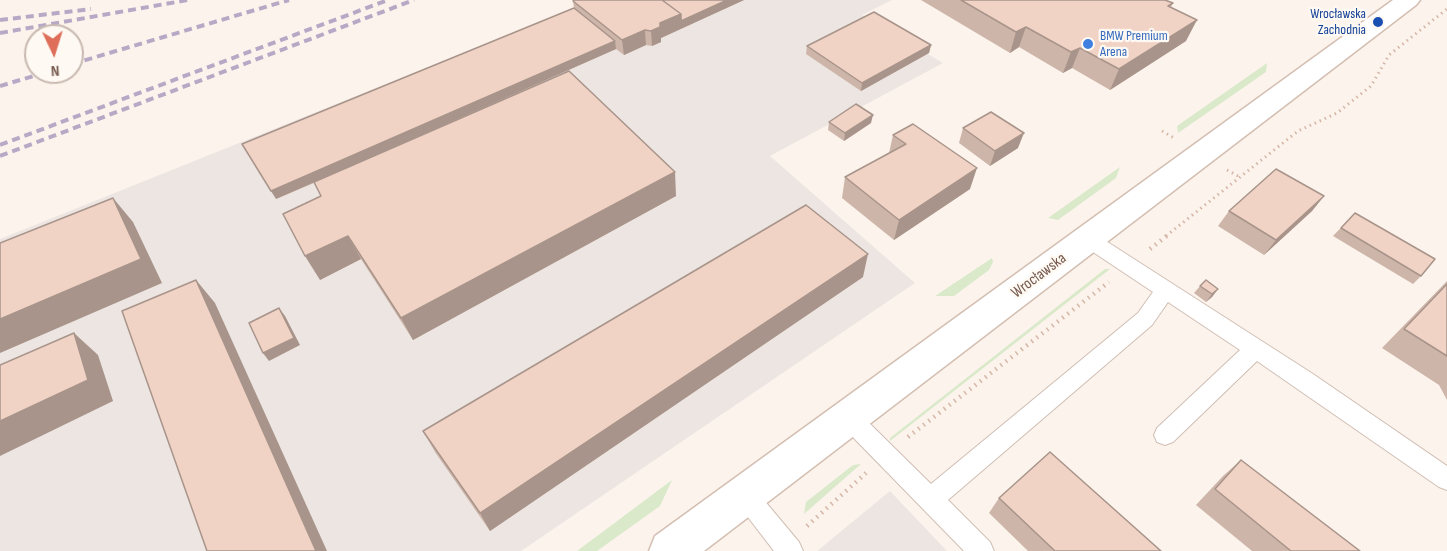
<!DOCTYPE html>
<meta charset="utf-8">
<style>
body{margin:0}
#map{position:relative;width:1447px;height:551px;overflow:hidden;background:#fcf4ec;font-family:"Sofia Sans Condensed",sans-serif}
canvas{display:block}
.north{position:absolute;left:24px;top:24px;width:60px;height:60px;box-sizing:border-box;background:#fef9f2;border:2px solid #c8b9b1;border-radius:50%;rotate:176deg;font-size:16px;font-weight:700;line-height:24px;text-align:center;color:#765a4f}
.north::after{content:'';display:block;margin:auto;width:21px;height:27px;background:#de6d59;clip-path:polygon(50% 0,100% 100%,50% 72%,0 100%)}
</style>
<div id="map">
<canvas width="1447" height="551"></canvas>
<div class="north">N</div>
</div>
<script>
const context = document.querySelector('canvas').getContext('2d');
context.lineJoin = 'round';
function fill(path, color) {
  context.fillStyle = color;
  context.fill(path, 'evenodd');
}
function toPath(rows) {
  const path = new Path2D();
  for (const r of rows) {
    path.moveTo(r[0], r[1]);
    for (let i = 2; i < r.length; i += 2) path.lineTo(r[i], r[i + 1]);
  }
  return path;
}
function stroke(path, color, width, dash) {
  context.strokeStyle = color;
  context.lineWidth = width;
  context.lineCap = dash ? 'butt' : 'round';
  context.setLineDash(dash || []);
  context.stroke(path);
}
function write(font, color, halo, rows, align = 'center') {
  context.font = font + ' "Sofia Sans Condensed",sans-serif';
  context.lineWidth = 4.5;
  context.setLineDash([]);
  context.textBaseline = 'middle';
  context.strokeStyle = halo;
  context.fillStyle = color;
  for (const [text, x, y, turn = 0] of rows) {
    context.save();
    context.translate(x, y);
    context.rotate((+turn || 0) * Math.PI / 180);
    context.textAlign = isNaN(turn) ? turn : align;
    if (halo) context.strokeText(text, 0, 0);
    context.fillText(text, 0, 0);
    context.restore();
  }
}
const industrial = toPath([
 [595,0,892,0,862,15,943,63,770,156,915,283,521,551,0,551,0,239],
 [890,491,947,551,817,551]
]);
const green = toPath([
 [1267,63,1266,72,1178,133,1177,126],
 [1120,167,1116,178,1058,220,1048,218],
 [992,258,993,262,989,270,954,296,935,296],
 [1105,269,1110,269,890,441,890,438],
 [861,464,804,514,806,502,853,465],
 [672,480,660,506,597,551,577,551]
]);
const pathFar1 = toPath([
 [1162,131,1174,138],
 [1227,170,1240,177],
 [1166,236,1298,131,1337,113,1371,86,1389,55,1447,9]
]);
const path = toPath([
 [1150,249,1168,235],
 [908,437,1109,282],
 [807,526,866,473]
]);
const lane = toPath([
 [1088,232,1095,234,1313,374,1447,466,1447,490,1439,487,1257,361,1173,442,1165,445,1157,442,1154,435,1157,428,1240,350,1168,302,1152,325,948,500,990,542,994,551,964,551,841,425,838,418,841,411,849,408,857,411,931,484,1138,313,1153,292,1081,244,1079,239,1081,234,1088,232],
 [745,484,753,487,799,542,803,551,774,551,737,503,733,495,737,487,745,484]
]);
const secondary = toPath([
 [1393,0,1420,0,1416,5,704,551,649,551,655,536,1393,0]
]);
const rail = toPath([
 [0,20,91,9],
 [0,33,188,0],
 [72,64,289,0],
 [0,86,47,72],
 [0,145,388,0],
 [0,156,414,0]
]);
const wall = toPath([
 [744,0,661,38,661,42,652,46,646,45,624,55,616,49,429,132,676,196,413,340,361,259,320,280,321,196,314,183,276,199,574,8,573,1],
 [921,0,1165,0,1173,3,1171,7,1186,41,1110,90,1072,68,1063,73,1019,47,1010,53],
 [931,45,929,53,861,91,806,54,807,46],
 [829,122,871,123,844,141,828,130],
 [963,128,1018,148,990,166,959,143],
 [893,135,970,189,894,240,842,198,845,177,889,153],
 [1324,196,1312,211,1264,255,1218,226,1229,211],
 [1355,213,1421,276,1413,284,1333,236],
 [863,277,490,531,435,452,423,431],
 [1447,281,1447,400,1439,385,1382,348],
 [1200,286,1218,289,1212,297,1206,302,1194,293],
 [1241,460,1360,551,1252,551,1196,505,1223,476],
 [999,498,1161,551,1028,551,989,513]
]);
const shadedWall = toPath([
 [727,0,744,0,661,38,661,42,652,46,651,31,660,23,681,14],
 [1197,20,1186,41,1110,90,1119,69],
 [1026,27,1019,47,1010,53,1016,32],
 [645,30,646,45,624,55,622,40],
 [615,41,616,49,276,199,271,191],
 [931,45,929,53,861,91,862,83],
 [1080,48,1072,68,1063,73,1071,52],
 [873,115,871,123,844,141,845,133],
 [1024,133,1018,148,990,166,995,151],
 [977,168,970,189,894,240,899,220],
 [675,172,676,196,413,340,401,318],
 [1324,196,1312,211,1264,255,1276,240],
 [113,198,133,222,162,283,0,353,0,319],
 [348,236,361,259,320,280,305,256],
 [868,254,863,277,490,531,480,513],
 [196,280,215,303,327,551,316,551],
 [1218,289,1212,297,1206,302,1212,294],
 [279,308,285,316,300,345,269,361,263,353],
 [74,333,98,355,113,401,0,456,0,421]
]);
const building = toPath([
 [574,0,662,0,681,14,660,23,660,27,651,31,645,30,622,40,573,1,574,0],
 [662,0,727,0,681,21,681,14,662,0],
 [961,0,1165,0,1173,3,1168,6,1197,20,1119,69,1080,48,1071,52,1026,27,1016,32,961,0],
 [574,8,615,41,271,191,242,144,574,8],
 [874,12,931,45,862,83,807,46,874,12],
 [569,71,675,172,401,318,348,236,305,256,283,214,321,196,314,182,569,71],
 [856,104,873,115,845,133,829,122,856,104],
 [991,112,1024,133,995,151,963,128,991,112],
 [913,124,977,168,899,220,845,177,906,144,893,135,913,124],
 [1276,169,1324,196,1276,240,1229,211,1276,169],
 [113,198,141,259,0,319,0,243,113,198],
 [806,205,868,254,480,513,423,431,806,205],
 [1355,213,1435,259,1421,276,1341,228,1355,213],
 [196,280,316,551,207,551,122,311,196,280],
 [1206,280,1218,289,1212,294,1200,286,1206,280],
 [1447,284,1447,356,1404,329,1447,284],
 [279,308,294,338,263,353,249,323,279,308],
 [74,333,88,380,0,421,0,365,74,333],
 [1050,452,1161,551,1055,551,999,498,1050,452],
 [1241,460,1360,551,1291,551,1215,489,1241,460]
]);
const markers = [
 [1378,22,6,"#1a4fb4"],
 [1088,44,6,"#3f7fe0"]
];
const farTransitnames = [
 ["Wrocławska",1366,14],
 ["Zachodnia",1366,30]
];
const farShopnames = [
 ["BMW Premium",1100,36],
 ["Arena",1100,52]
];
const streetNames = [
 ["Wrocławska",1039,276,-37]
];
fill(industrial, '#ece5e1');
fill(green, '#d9e9ca');
stroke(lane, '#d0beb4', 2);
stroke(secondary, '#d3beb1', 3);
stroke(pathFar1, '#d5b6a7', 3, [1.5, 4]);
stroke(path, '#d5b6a7', 4.5, [1.5, 5]);
fill(lane, '#fff');
fill(secondary, '#fff');
stroke(rail, '#b7a9c6', 4, [8, 5]);
fill(wall, '#ceb5a9');
fill(shadedWall, '#a8948a');
fill(building, '#f0d3c5');
stroke(building, '#a8948a', 1.5);
for (const [x, y, r, color] of markers) {
  const dot = new Path2D();
  dot.arc(x, y, r, 0, 2 * Math.PI);
  context.fillStyle = color;
  context.fill(dot);
  stroke(dot, '#fef9f2', 2);
}
write('14px', '#164399', '#fef9f2', farTransitnames, 'right');
write('14px', '#366cbe', '#fef9f2', farShopnames, 'left');
write('16px', '#765a4f', '#fef9f2', streetNames);
</script>
